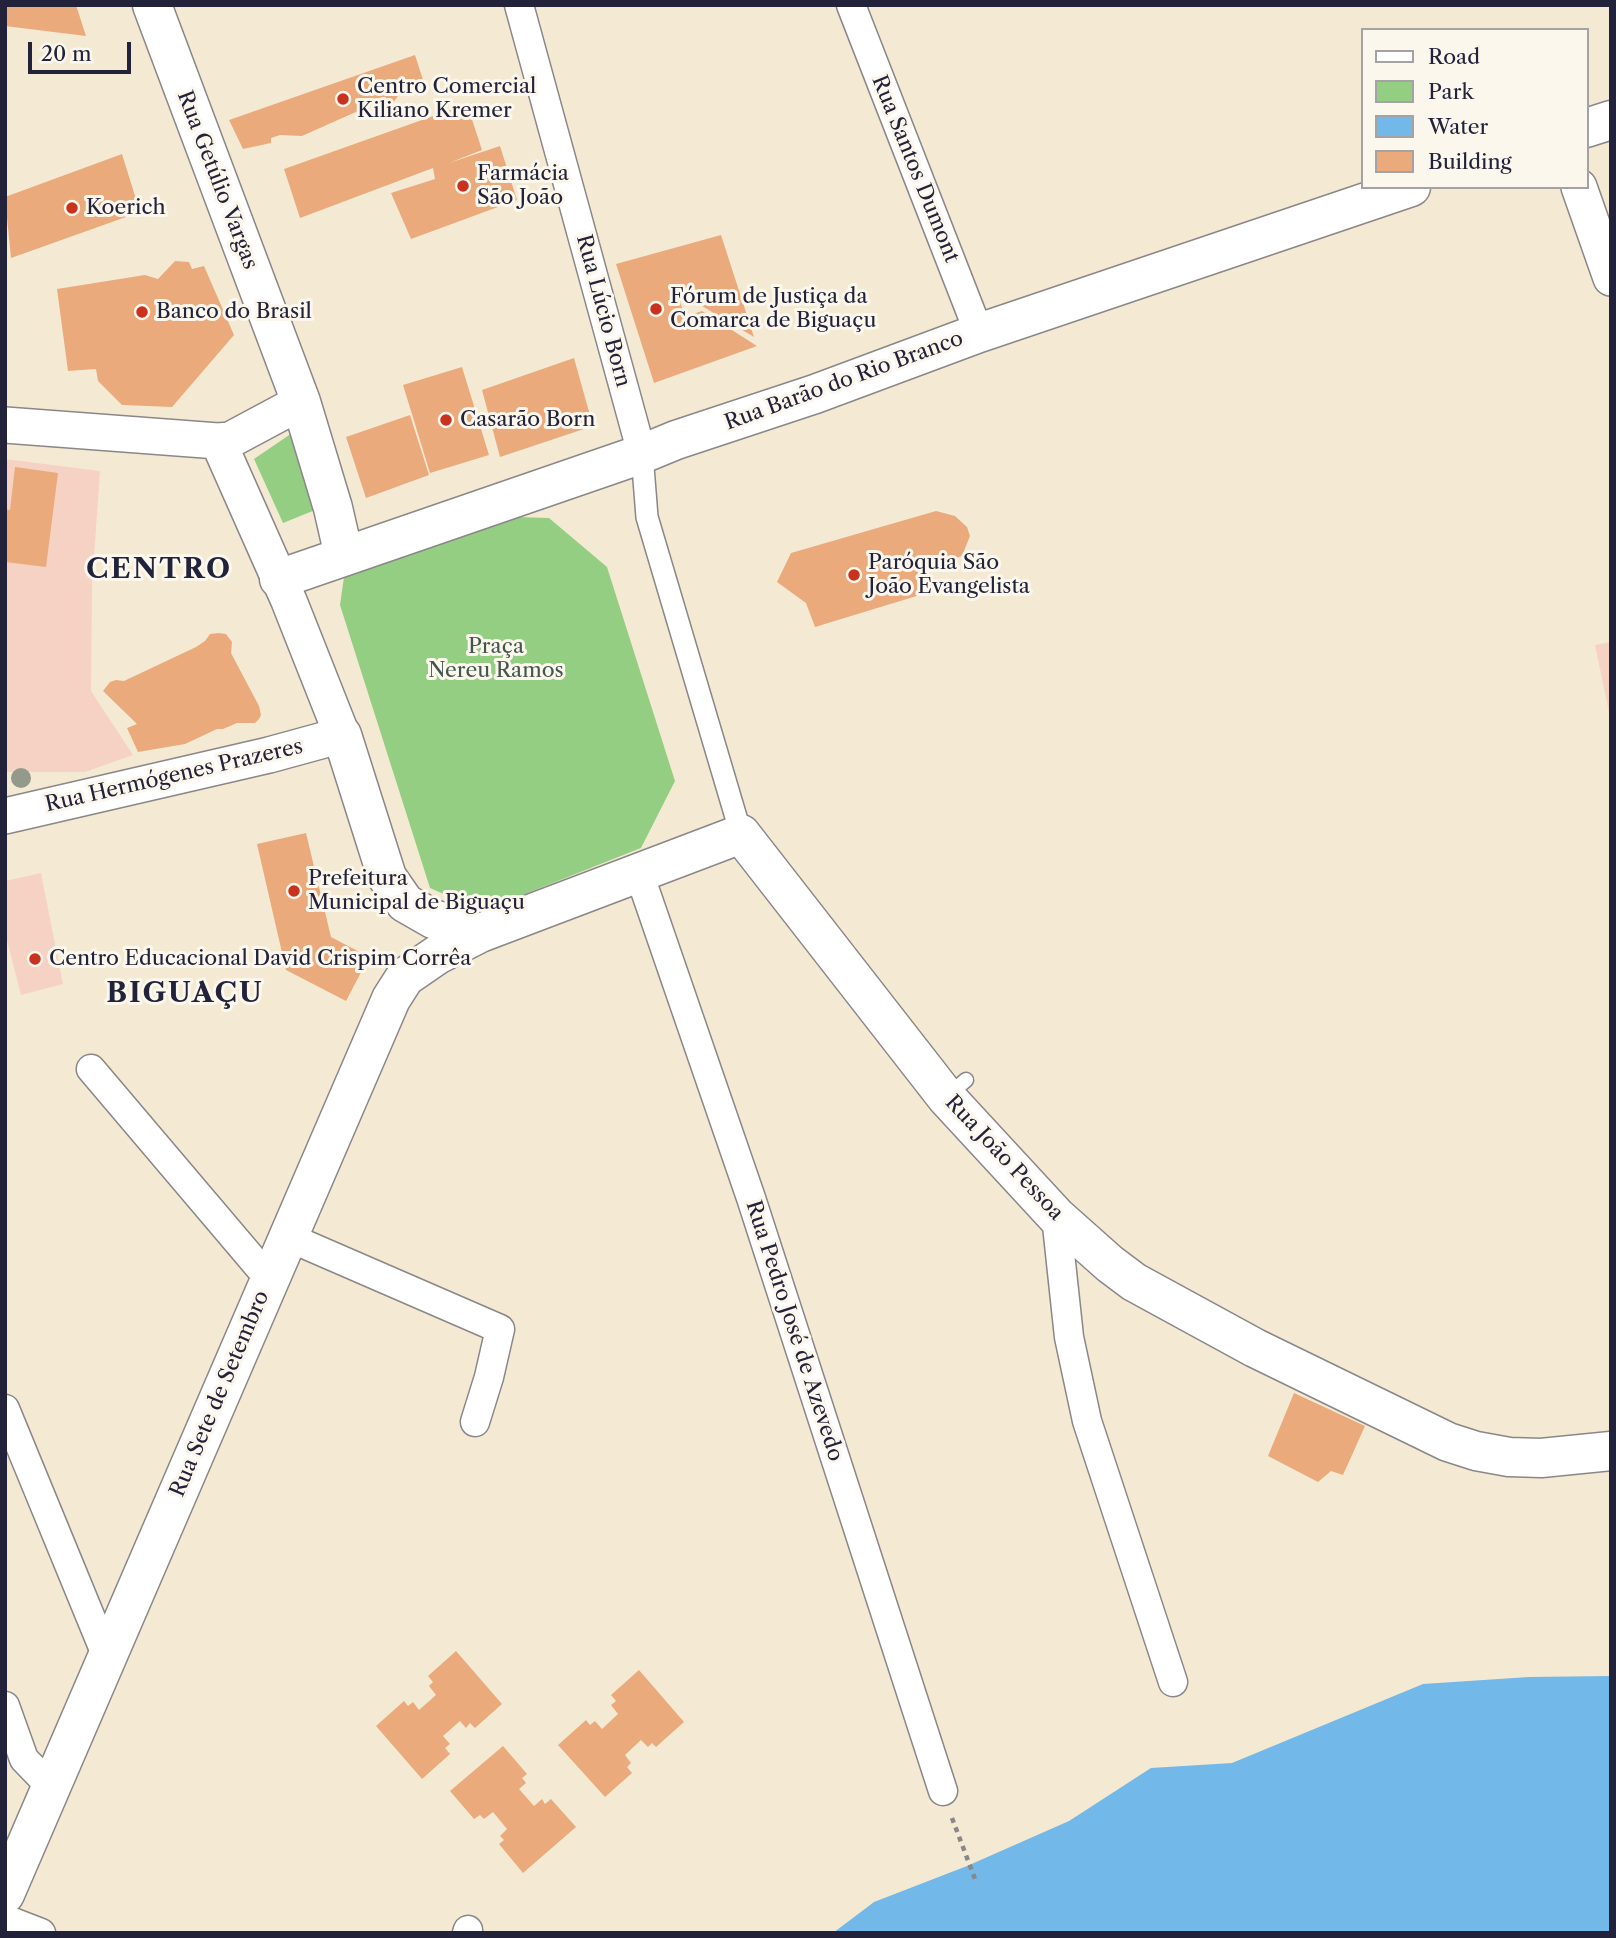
<!DOCTYPE html>
<meta charset="utf-8">
<style>
body{margin:0}
#map{position:relative;width:1616px;height:1938px;overflow:hidden;background:#f4ead3;font-family:"Libre Caslon Text",serif}
canvas{display:block}
.frame{position:absolute;inset:0;border:7px solid #22223b;pointer-events:none}
.legend{position:absolute;left:1361px;top:28px;width:228px;height:161px;box-sizing:border-box;background:#fbf7ec;border:2px solid #a4a2a5;margin:0;padding:9px 12px;list-style:none;font-size:21px;color:#22223b}
.legend li{display:flex;align-items:center;gap:14px;height:35px}
.legend b{width:35px;border:2px solid #a4a2a5}
.scale{position:absolute;left:28px;top:42px;width:103px;height:32px;box-sizing:border-box;border:4px solid #22223b;border-top:0;padding-left:9px;font-size:21px;line-height:24px;white-space:nowrap;color:#22223b;-webkit-text-stroke:5px #fbf7ec;paint-order:stroke}
</style>
<div id="map">
<canvas width="1616" height="1938"></canvas>
<div class="frame"></div>
<ul class="legend">
<li><b style="height:9px;background:#fff"></b>Road</li>
<li><b style="height:19px;background:#93ce82"></b>Park</li>
<li><b style="height:19px;background:#72b8e9"></b>Water</li>
<li><b style="height:19px;background:#eaaa7c"></b>Building</li>
</ul>
<div class="scale">20 m</div>
</div>
<script>
const context = document.querySelector('canvas').getContext('2d');
context.lineJoin = 'round';
function fill(path, color) {
  context.fillStyle = color;
  context.fill(path, 'evenodd');
}
function toPath(rows) {
  const path = new Path2D();
  for (const r of rows) {
    path.moveTo(r[0], r[1]);
    for (let i = 2; i < r.length; i += 2) path.lineTo(r[i], r[i + 1]);
  }
  return path;
}
function stroke(path, color, width, dash) {
  context.strokeStyle = color;
  context.lineWidth = width;
  context.lineCap = dash ? 'butt' : 'round';
  context.setLineDash(dash || []);
  context.stroke(path);
}
function write(font, color, halo, rows, align = 'center') {
  context.font = font + ' "Libre Caslon Text",serif';
  context.lineWidth = 6;
  context.setLineDash([]);
  context.textBaseline = 'middle';
  context.strokeStyle = halo;
  context.fillStyle = color;
  for (const [text, x, y, turn = 0] of rows) {
    context.save();
    context.translate(x, y);
    context.rotate((+turn || 0) * Math.PI / 180);
    context.textAlign = isNaN(turn) ? turn : align;
    if (halo) context.strokeText(text, 0, 0);
    context.fillText(text, 0, 0);
    context.restore();
  }
}
const built = toPath([
 [5,459,100,471,92,586,91,691,133,755,85,772,5,772],
 [1611,642,1611,722,1595,645],
 [41,873,63,984,21,995,5,933,5,881]
]);
const green = toPath([
 [295,431,320,508,283,523,254,459],
 [487,516,549,518,607,567,675,781,641,848,482,911,430,888,340,605,346,563]
]);
const water = toPath([
 [1611,1676,1611,1933,833,1933,874,1902,967,1866,1069,1821,1151,1768,1232,1763,1423,1684,1529,1677]
]);
const building = toPath([
 [5,5,76,5,86,36,5,26],
 [415,55,425,86,398,96,393,103,378,102,302,136,280,135,271,138,271,143,243,149,229,120],
 [467,104,482,150,449,163,500,146,517,200,411,239,391,193,435,179,433,168,300,218,284,169],
 [122,154,140,212,11,258,5,197],
 [721,235,754,337,702,306,695,288,679,295,684,317,702,311,757,346,654,383,616,264],
 [175,261,189,262,192,269,204,266,234,335,172,407,122,405,98,381,96,369,68,371,57,289,145,275,158,279],
 [574,358,593,426,500,457,482,390],
 [462,367,489,455,430,473,403,385],
 [410,415,429,475,366,498,346,437],
 [15,467,58,473,46,567,5,562,5,509,10,510],
 [936,511,955,516,967,527,970,536,962,556,926,569,933,591,815,627,806,603,777,582,791,553],
 [219,633,226,634,232,642,231,653,259,706,261,715,259,719,255,723,237,723,223,729,217,729,185,744,138,752,127,728,137,724,103,691,110,682,116,680,124,681,196,647,205,641,210,634],
 [306,833,331,937,369,957,346,1001,286,970,257,844],
 [1294,1393,1365,1426,1343,1475,1331,1471,1318,1482,1268,1456],
 [456,1651,502,1704,475,1728,470,1723,466,1728,460,1721,443,1736,450,1744,445,1748,450,1754,422,1779,376,1726,404,1701,408,1706,413,1702,419,1710,436,1695,429,1686,433,1682,428,1676],
 [639,1670,684,1722,656,1747,652,1743,648,1747,641,1740,625,1755,631,1763,627,1767,632,1773,605,1797,558,1745,586,1720,590,1725,595,1721,602,1729,618,1714,611,1705,616,1701,611,1695],
 [503,1746,527,1774,522,1778,526,1783,519,1789,534,1806,542,1799,545,1804,551,1799,576,1827,523,1873,499,1844,504,1840,500,1836,507,1829,493,1812,484,1819,480,1815,474,1819,450,1791]
]);
const path = toPath([
 [952,1818,975,1879]
]);
const service = toPath([
 [947,1096,966,1080]
]);
const pedestrian = toPath([
 [642,454,647,517,741,834]
]);
const minor = toPath([
 [519,5,642,454],
 [851,5,979,333],
 [639,873,751,1198,943,1791],
 [91,1069,270,1280],
 [1056,1216,1069,1337,1087,1421,1173,1682],
 [288,1237,500,1329,489,1377,475,1422],
 [5,1409,107,1657],
 [5,1706,24,1759,51,1787],
 [5,1919,41,1933],
 [467,1933,468,1930]
]);
const tertiary = toPath([
 [1579,187,1611,278],
 [5,425,218,441,230,440,301,402],
 [5,816,269,755,342,735,289,601,218,441]
]);
const secondary = toPath([
 [152,5,301,402,333,508,344,556],
 [1586,128,1611,120],
 [279,579,642,454,676,440,815,394,979,333,1411,187],
 [342,735,387,877,405,903,433,919,480,933],
 [5,1894,391,999,405,977,437,955,480,933,741,834,946,1097,1056,1216,1110,1264,1134,1282,1255,1348,1448,1442,1476,1451,1509,1457,1541,1458,1611,1451]
]);
const trees = [
 [21,778]
];
const markers = [
 [343,99,7,"#c8321e"],
 [463,186,7,"#c8321e"],
 [72,208,7,"#c8321e"],
 [656,309,7,"#c8321e"],
 [142,312,7,"#c8321e"],
 [446,420,7,"#c8321e"],
 [854,575,7,"#c8321e"],
 [294,891,7,"#c8321e"],
 [35,959,7,"#c8321e"]
];
const poiNames = [
 ["Centro Comercial",357,87],
 ["Kiliano Kremer",357,111],
 ["Farmácia",477,174],
 ["São João",477,198],
 ["Koerich",86,208],
 ["Fórum de Justiça da",670,297],
 ["Comarca de Biguaçu",670,321],
 ["Banco do Brasil",156,312],
 ["Casarão Born",460,420],
 ["Paróquia São",868,563],
 ["João Evangelista",868,587],
 ["Prefeitura",308,879],
 ["Municipal de Biguaçu",308,903],
 ["Centro Educacional David Crispim Corrêa",49,959]
];
const streetNames = [
 ["Rua Santos Dumont",915,169,68],
 ["Rua Getúlio Vargas",217,180,69],
 ["Rua Lúcio Born",603,311,75],
 ["Rua Barão do Rio Branco",844,381,-20],
 ["Rua Hermógenes Prazeres",174,776,-13],
 ["Rua João Pessoa",1004,1158,47],
 ["Rua Pedro José de Azevedo",794,1331,72],
 ["Rua Sete de Setembro",220,1394,-67]
];
const parkNames = [
 ["Praça",496,647],
 ["Nereu Ramos",496,671]
];
const districtNames = [
 ["CENTRO",159,570],
 ["BIGUAÇU",185,994]
];
fill(built, '#f6d2c4');
fill(green, '#93ce82');
fill(water, '#72b8e9');
fill(building, '#eaaa7c');
stroke(service, '#8b8687', 17);
stroke(pedestrian, '#8b8687', 24);
stroke(minor, '#8b8687', 31);
stroke(tertiary, '#8b8687', 38);
stroke(secondary, '#8b8687', 41);
stroke(path, '#8b8687', 4.5, [5, 5]);
stroke(service, '#fff', 14);
stroke(pedestrian, '#fff', 21);
stroke(minor, '#fff', 28);
stroke(tertiary, '#fff', 35);
stroke(secondary, '#fff', 38);
context.fillStyle = '#93998b';
for (const [x, y] of trees) {
  context.beginPath();
  context.arc(x, y, 10, 0, 2 * Math.PI);
  context.fill();
}
for (const [x, y, r, color] of markers) {
  const dot = new Path2D();
  dot.arc(x, y, r, 0, 2 * Math.PI);
  context.fillStyle = color;
  context.fill(dot);
  stroke(dot, '#fbf7ec', 2.5);
}
write('21px', '#22223b', '#fbf7ec', poiNames, 'left');
write('21px', '#22223b', '#fbf7ec', streetNames);
write('21px', '#445650', '#fbf7ec', parkNames);
context.letterSpacing = '2px';
write('bold 28px', '#22223b', '#fbf7ec', districtNames);
context.letterSpacing = '0px';
</script>
